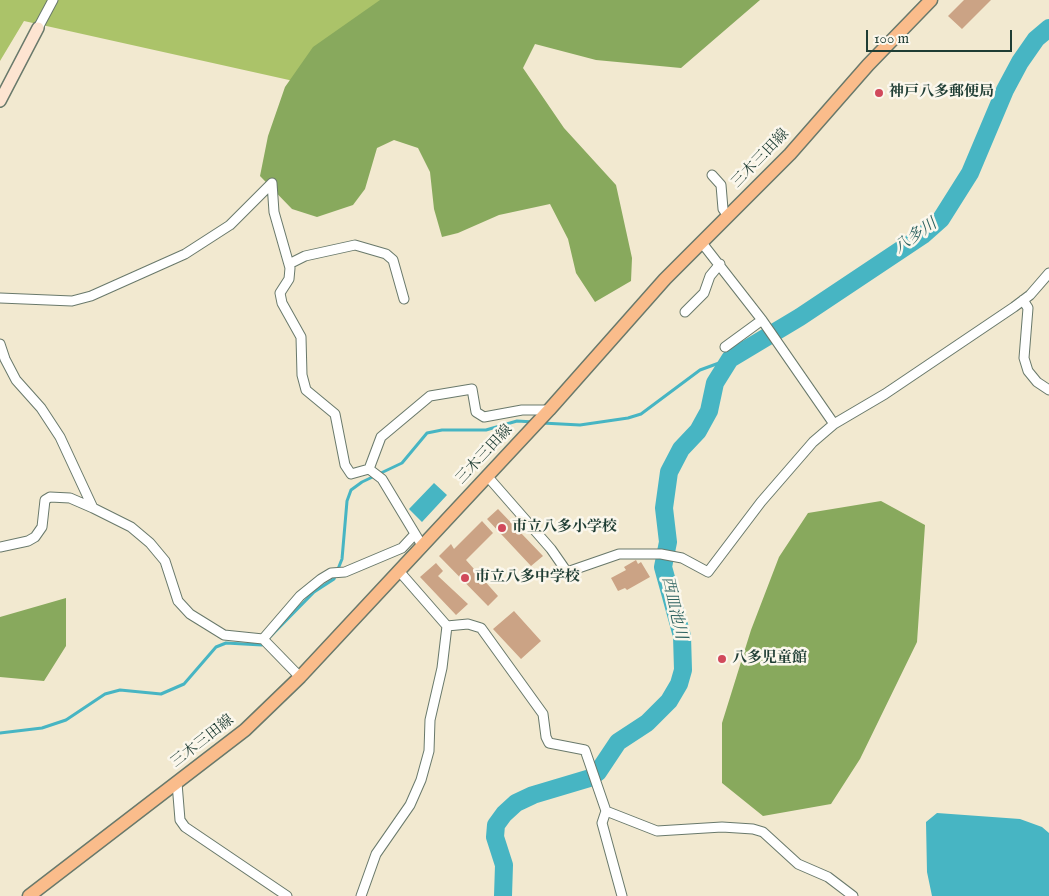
<!DOCTYPE html>
<meta charset="utf-8">
<style>
body{margin:0}
#map{position:relative;width:1049px;height:896px;overflow:hidden;background:#f2e9d0;font-family:"IM FELL English",serif}
canvas{display:block}
.scale{position:absolute;left:866px;top:30px;width:146px;height:22px;box-sizing:border-box;border:2px solid #1f3d34;border-top:0;padding-left:6px;font-size:15px;line-height:18px;white-space:nowrap;color:#1f3d34;-webkit-text-stroke:4px #fbf7ec;paint-order:stroke}
</style>
<div id="map">
<canvas width="1049" height="896"></canvas>
<div class="scale">100 m</div>
</div>
<script>
const context = document.querySelector('canvas').getContext('2d');
context.lineJoin = 'round';
function fill(path, color) {
  context.fillStyle = color;
  context.fill(path, 'evenodd');
}
function toPath(rows) {
  const path = new Path2D();
  for (const r of rows) {
    path.moveTo(r[0], r[1]);
    for (let i = 2; i < r.length; i += 2) path.lineTo(r[i], r[i + 1]);
  }
  return path;
}
function stroke(path, color, width, dash) {
  context.strokeStyle = color;
  context.lineWidth = width;
  context.lineCap = dash ? 'butt' : 'round';
  context.setLineDash(dash || []);
  context.stroke(path);
}
function write(font, color, halo, rows, align = 'center') {
  context.font = font + ' "IM FELL English","Noto Serif JP",serif';
  context.lineWidth = 5;
  context.setLineDash([]);
  context.textBaseline = 'middle';
  context.strokeStyle = halo;
  context.fillStyle = color;
  for (const [text, x, y, turn = 0] of rows) {
    context.save();
    context.translate(x, y);
    context.rotate((+turn || 0) * Math.PI / 180);
    context.textAlign = isNaN(turn) ? turn : align;
    if (halo) context.strokeText(text, 0, 0);
    context.fillText(text, 0, 0);
    context.restore();
  }
}
const green = toPath([
 [0,0,697,0,568,1,405,130,334,90,24,21,0,61]
]);
const forest = toPath([
 [380,0,760,0,681,68,596,60,535,44,523,68,564,128,616,185,632,258,631,281,595,302,576,273,568,239,550,204,499,215,458,233,442,237,434,209,430,172,418,148,394,140,377,148,365,189,353,205,317,217,292,209,260,176,268,136,285,87,313,47],
 [881,501,925,525,917,642,860,759,831,804,763,816,722,783,722,723,751,630,779,557,808,513],
 [66,598,66,646,44,681,0,677,0,617]
]);
const water = toPath([
 [434,483,447,495,422,522,409,509],
 [937,813,1020,819,1042,827,1049,833,1049,896,932,896,927,872,926,822]
]);
const stream = toPath([
 [542,423,580,425,628,418,641,414,700,370,730,359],
 [0,733,42,728,66,720,105,694,120,690,161,694,184,684,216,647,226,643,262,645,314,592,334,579,342,559,347,501,351,490,362,482,402,463,427,433,442,430,486,430,517,421,534,422]
]);
const river = toPath([
 [503,896,504,865,495,837,496,825,504,814,516,803,533,795,590,778,598,772,618,742,647,723,669,701,679,684,683,670,682,636,663,567,668,542,664,508,669,472,681,449,698,431,709,411,715,383,730,359,800,317,923,235,941,219,970,173,1005,90,1020,62,1036,39,1049,28]
]);
const building = toPath([
 [964,0,991,0,962,29,948,16],
 [498,509,543,556,531,566,487,519],
 [482,521,493,533,466,560,498,596,488,606,439,556,451,544,454,549],
 [636,560,638,564,641,562,650,577,627,590,625,588,618,591,611,578,626,570,624,567],
 [436,563,443,571,438,576,468,604,456,615,420,577],
 [514,611,541,641,521,659,493,629]
]);
const street = toPath([
 [38,28,53,0],
 [712,175,721,185,723,209,728,216],
 [272,183,274,212,290,268,289,279,280,293,282,303,301,337,302,375,306,390,335,414,345,465,351,474,369,469,382,479,423,547],
 [702,243,762,320,834,424],
 [289,264,305,256,355,245,386,254,393,260,404,299],
 [0,298,72,301,91,296,185,254,230,225,272,183],
 [1023,300,1028,308,1024,358,1028,371,1037,382,1049,390],
 [685,312,704,293,710,276,720,264],
 [0,344,5,359,16,380,41,408,60,437,93,508,131,527,150,543,165,561,178,601,190,614,224,635,263,639,300,677],
 [725,347,762,320],
 [369,469,381,437,430,396,472,389,476,412,484,417,522,410,549,410],
 [488,477,551,549,567,572,619,554,661,554,682,558,708,572,761,502,813,442,834,424,885,394,1014,307,1030,295,1049,273],
 [0,547,28,541,35,537,42,527,45,500,50,497,70,498,93,508],
 [447,626,468,624,481,628,543,714,546,737,549,743,585,750,606,811,657,831,722,827,753,829,763,832,798,864,828,877,853,896],
 [263,639,300,596,321,579,331,573,345,572,402,548,415,534],
 [177,783,180,820,185,827,287,896],
 [606,811,602,823,622,896],
 [361,896,376,854,410,805,421,780,429,751,430,720,442,668,447,626,399,571]
]);
const secondary = toPath([
 [0,101,38,28]
]);
const primary = toPath([
 [29,896,245,730,300,677,549,410,665,279,790,154,868,65,931,0]
]);
const markers = [
 [879,93,5,"#d1495b"],
 [502,528,5,"#d1495b"],
 [465,578,5,"#d1495b"],
 [722,659,5,"#d1495b"]
];
const poiNames = [
 ["神戸八多郵便局",889,93],
 ["市立八多小学校",512,528],
 ["市立八多中学校",475,578],
 ["八多児童館",732,659]
];
const streetNames = [
 ["三木三田線",761,159,-46],
 ["三木三田線",485,455,-47],
 ["三木三田線",203,742,-38]
];
const waterNames = [
 ["八多川",916,237,-35],
 ["西皿池川",673,608,77]
];
fill(green, '#abc369');
fill(forest, '#88a95d');
fill(water, '#47b5c3');
stroke(stream, '#47b5c3', 3);
stroke(river, '#47b5c3', 18);
fill(building, '#cba385');
stroke(street, '#69796b', 11);
stroke(secondary, '#69796b', 14);
stroke(primary, '#69796b', 15);
stroke(street, '#fff', 9);
stroke(secondary, '#fde4d1', 11);
stroke(primary, '#fabc8b', 12);
for (const [x, y, r, color] of markers) {
  const dot = new Path2D();
  dot.arc(x, y, r, 0, 2 * Math.PI);
  context.fillStyle = color;
  context.fill(dot);
  stroke(dot, '#fbf7ec', 2);
}
write('bold 15px', '#1f3d34', '#fbf7ec', poiNames, 'left');
write('15px', '#1f3d34', '#fbf7ec', streetNames);
write('italic 16px', '#2b615f', '#fbf7ec', waterNames);
</script>
